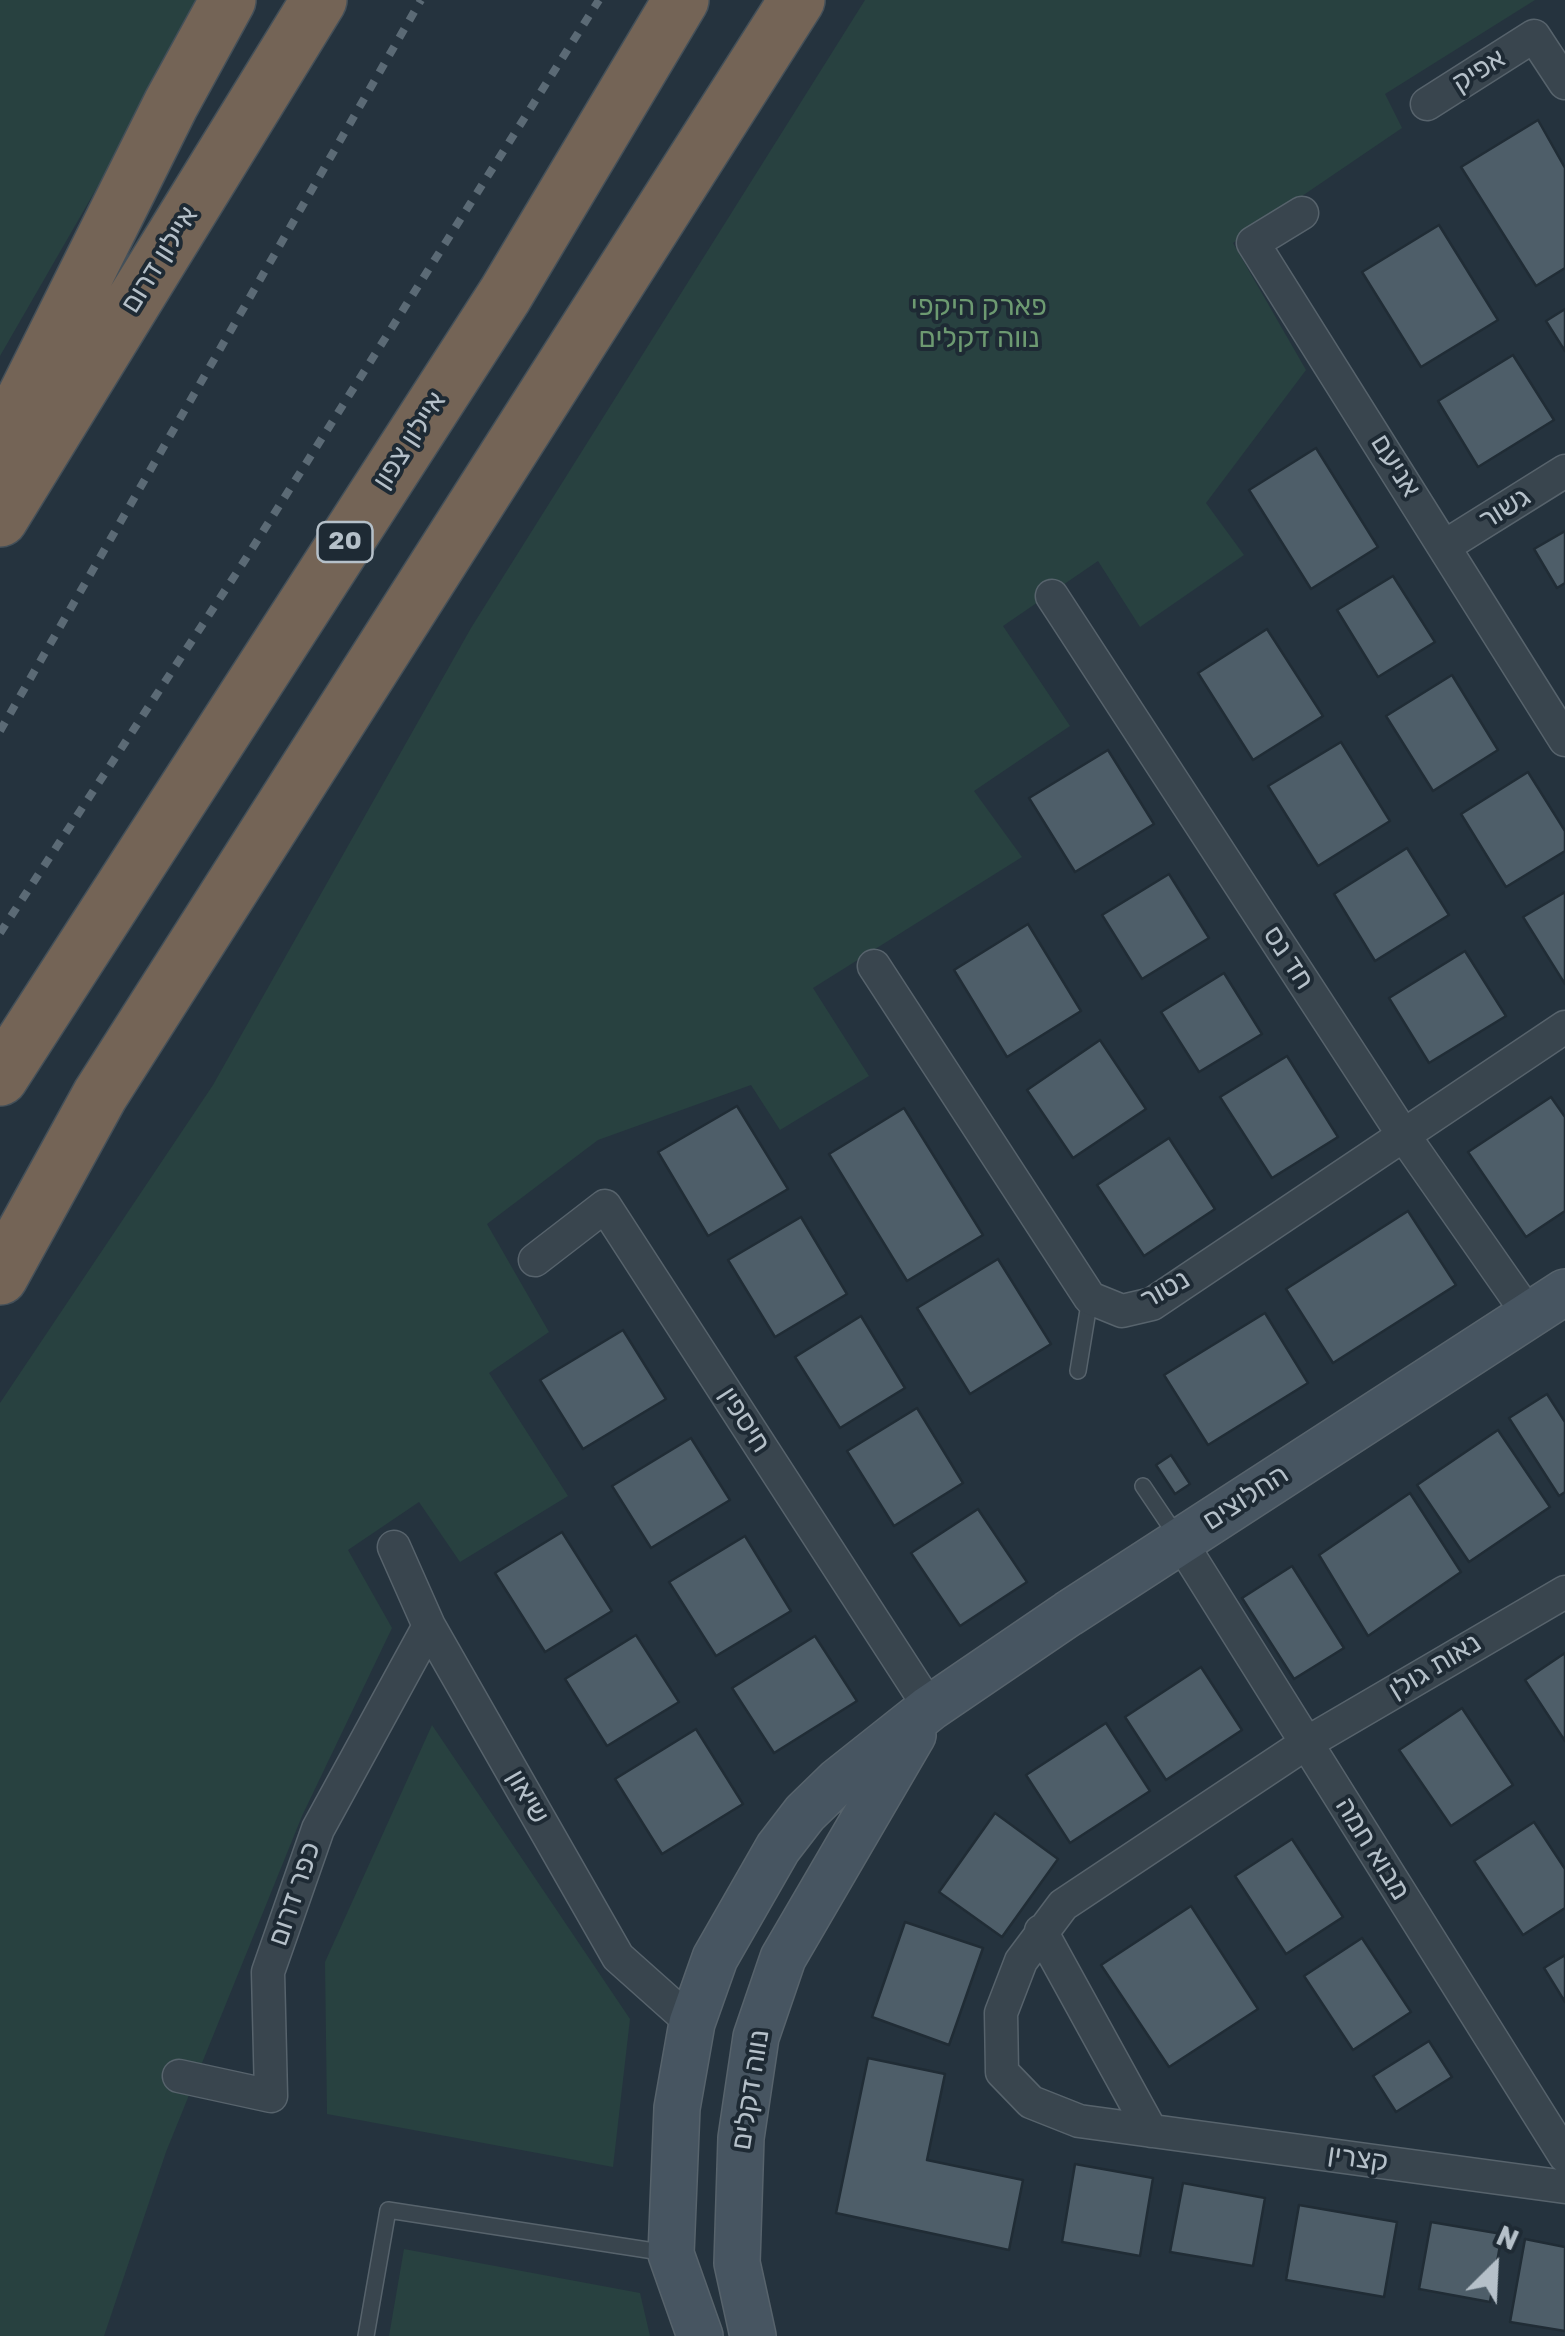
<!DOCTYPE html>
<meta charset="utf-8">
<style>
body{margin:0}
#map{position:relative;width:1565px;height:2336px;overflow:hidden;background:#25333e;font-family:Rubik,sans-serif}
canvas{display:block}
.north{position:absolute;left:1445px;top:2216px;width:100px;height:100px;-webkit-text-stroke:8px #1e2a34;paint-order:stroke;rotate:24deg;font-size:28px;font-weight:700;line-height:40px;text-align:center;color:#b5c0c9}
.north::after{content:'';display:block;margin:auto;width:35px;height:45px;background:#b5c0c9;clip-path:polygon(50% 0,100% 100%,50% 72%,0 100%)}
</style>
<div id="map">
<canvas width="1565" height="2336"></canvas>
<div class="north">N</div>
</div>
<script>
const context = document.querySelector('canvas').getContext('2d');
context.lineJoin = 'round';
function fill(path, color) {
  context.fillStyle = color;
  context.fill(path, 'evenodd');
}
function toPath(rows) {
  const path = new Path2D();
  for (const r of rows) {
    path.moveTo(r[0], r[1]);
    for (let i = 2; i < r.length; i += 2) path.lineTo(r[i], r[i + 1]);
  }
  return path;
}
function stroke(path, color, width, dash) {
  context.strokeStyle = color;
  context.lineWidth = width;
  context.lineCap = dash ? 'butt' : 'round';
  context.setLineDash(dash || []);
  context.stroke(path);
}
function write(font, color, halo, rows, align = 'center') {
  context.font = font + ' Rubik,"Noto Sans Hebrew",sans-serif';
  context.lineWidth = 8;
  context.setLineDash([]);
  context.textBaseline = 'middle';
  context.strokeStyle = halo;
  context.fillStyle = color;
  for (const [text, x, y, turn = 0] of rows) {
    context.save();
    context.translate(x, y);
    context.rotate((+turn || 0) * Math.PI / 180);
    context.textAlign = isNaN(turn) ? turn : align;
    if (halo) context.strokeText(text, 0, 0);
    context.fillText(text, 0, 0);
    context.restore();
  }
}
const green = toPath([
 [0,0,205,0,0,356],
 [865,0,1535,0,1385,94,1402,128,1233,243,1306,370,1206,503,1244,555,1140,627,1098,561,1003,626,1070,726,974,791,1022,857,813,988,869,1076,780,1130,751,1085,598,1140,487,1224,549,1332,489,1373,568,1496,460,1562,419,1502,348,1550,392,1628,302,1816,166,2152,104,2336,0,2336,0,1403,213,1085,471,628],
 [432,1725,630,2019,613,2167,327,2114,325,1962],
 [404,2249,640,2293,650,2336,389,2336]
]);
const building = toPath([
 [1538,120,1565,168,1565,268,1536,286,1461,167,1538,120],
 [1439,225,1498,320,1421,367,1362,272,1439,225],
 [1565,309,1565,351,1546,321,1565,309],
 [1513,355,1554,420,1478,467,1438,401,1513,355],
 [1316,448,1378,547,1311,589,1249,490,1316,448],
 [1565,531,1565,583,1557,588,1534,549,1565,531],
 [1393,576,1435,642,1378,677,1337,610,1393,576],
 [1267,629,1323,716,1253,760,1198,673,1267,629],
 [1452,675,1498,750,1433,791,1386,716,1452,675],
 [1341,742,1390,821,1318,866,1268,786,1341,742],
 [1108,750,1154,824,1075,872,1029,798,1108,750],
 [1528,772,1565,831,1565,851,1506,887,1461,814,1528,772],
 [1407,848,1449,915,1375,961,1334,894,1407,848],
 [1169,874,1209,938,1142,979,1102,915,1169,874],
 [1565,892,1565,984,1523,917,1565,892],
 [1028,924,1081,1011,1007,1057,954,970,1028,924],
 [1465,951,1506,1016,1429,1063,1389,998,1465,951],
 [1224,973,1262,1034,1199,1072,1161,1012,1224,973],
 [1100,1040,1146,1109,1073,1158,1027,1090,1100,1040],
 [1287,1056,1338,1137,1272,1178,1220,1097,1287,1056],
 [1551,1097,1565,1117,1565,1211,1526,1237,1468,1152,1551,1097],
 [737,1106,788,1189,708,1236,658,1152,737,1106],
 [904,1108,983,1235,907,1281,829,1154,904,1108],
 [1169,1138,1215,1209,1144,1256,1097,1185,1169,1138],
 [1408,1211,1456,1285,1333,1363,1286,1289,1408,1211],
 [801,1217,847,1294,775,1337,728,1260,801,1217],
 [998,1259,1051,1344,970,1394,917,1308,998,1259],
 [1265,1313,1308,1383,1208,1445,1164,1375,1265,1313],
 [861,1316,905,1388,840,1428,795,1357,861,1316],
 [623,1330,666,1399,583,1449,540,1380,623,1330],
 [1547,1394,1565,1422,1565,1492,1559,1496,1509,1418,1547,1394],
 [917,1408,963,1483,894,1526,847,1451,917,1408],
 [1498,1430,1550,1507,1469,1562,1417,1485,1498,1430],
 [691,1438,730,1500,651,1548,612,1486,691,1438],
 [1171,1455,1190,1484,1175,1494,1156,1465,1171,1455],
 [1410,1493,1461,1572,1368,1636,1319,1555,1410,1493],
 [978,1509,1027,1582,960,1626,911,1553,978,1509],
 [562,1532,612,1611,545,1652,495,1573,562,1532],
 [745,1536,791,1611,716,1656,669,1582,745,1536],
 [1292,1566,1344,1648,1294,1679,1242,1598,1292,1566],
 [636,1635,679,1702,607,1746,565,1679,636,1635],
 [815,1636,857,1701,774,1753,732,1688,815,1636],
 [1565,1653,1565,1741,1525,1680,1565,1653],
 [1201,1667,1242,1730,1166,1780,1125,1717,1201,1667],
 [1462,1708,1513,1785,1451,1826,1399,1750,1462,1708],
 [1106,1723,1150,1791,1070,1843,1026,1775,1106,1723],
 [696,1729,743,1804,662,1854,615,1779,696,1729],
 [995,1813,1058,1859,1002,1937,939,1892,995,1813],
 [1534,1822,1565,1869,1565,1908,1523,1935,1474,1861,1534,1822],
 [1292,1839,1343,1917,1286,1954,1235,1876,1292,1839],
 [1191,1906,1258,2009,1169,2067,1101,1965,1191,1906],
 [905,1922,983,1948,949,2045,872,2017,905,1922],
 [1362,1938,1411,2012,1353,2050,1304,1976,1362,1938],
 [1565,1955,1565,2002,1544,1968,1565,1955],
 [1429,2041,1452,2077,1396,2112,1373,2076,1429,2041],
 [868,2058,945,2074,927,2160,1023,2180,1009,2250,836,2213,868,2058],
 [1075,2164,1153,2178,1140,2256,1062,2242,1075,2164],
 [1183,2183,1265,2198,1253,2266,1170,2252,1183,2183],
 [1299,2205,1397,2222,1384,2297,1286,2280,1299,2205],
 [1431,2222,1502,2234,1490,2302,1419,2289,1431,2222],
 [1525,2239,1565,2247,1565,2331,1510,2322,1525,2239]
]);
const lane = toPath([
 [1078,1371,1090,1298],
 [1143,1486,1178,1538],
 [366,2336,388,2210,667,2253]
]);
const street = toPath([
 [1427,104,1534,36,1565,83],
 [1302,213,1253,243,1565,740],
 [1445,546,1565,471],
 [1052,596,1402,1133,1529,1315],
 [874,966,1090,1298,1122,1311,1152,1304,1565,1027],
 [535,1260,605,1206,930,1708],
 [1180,1541,1565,2156],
 [394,1547,429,1626,618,1957,692,2023],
 [1565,1592,1305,1744,1063,1905,1021,1961,1001,2013,1002,2072,1031,2102,1079,2121,1565,2187],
 [1041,1931,1151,2131],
 [179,2076,271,2096,268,1972,318,1829,429,1626]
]);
const secondary = toPath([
 [700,2336,671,2254,677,2108,692,2023,715,1958,778,1848,805,1813,838,1781,930,1708,1068,1614,1565,1292],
 [753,2336,737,2263,741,2138,756,2037,783,1958,913,1735]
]);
const highway = toPath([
 [0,447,171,104,228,0],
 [0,519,319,0],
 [0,1078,505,295,681,0],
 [0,1277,100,1095,797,0]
]);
const rail = toPath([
 [0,731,421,0],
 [0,933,243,563,599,0]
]);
const shields = [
 [345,542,55]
];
const shieldNames = [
 ["20",345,542]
];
const streetNames = [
 ["אפיק",1479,71,-32],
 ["איילון דרום",160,260,-58],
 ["איילון צפון",410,441,-57],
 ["אניעם",1395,466,58],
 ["גשור",1505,509,-32],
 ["חד נס",1288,958,57],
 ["נטור",1165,1290,-29],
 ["חיספין",744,1420,57],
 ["החלוצים",1246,1498,-33],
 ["נאות גולן",1435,1667,-31],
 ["שיאון",527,1797,60],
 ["מבוא חמה",1372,1849,58],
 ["כפר דרום",295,1894,-71],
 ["נווה דקלים",751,2090,-81],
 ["קצרין",1358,2159,8]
];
const parkNames = [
 ["פארק היקפי",979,307],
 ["נווה דקלים",979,339]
];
fill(green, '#284140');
fill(building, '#4e5e69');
stroke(building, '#202c35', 2.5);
stroke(lane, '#57636c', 18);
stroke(street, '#57636c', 35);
stroke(secondary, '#57636c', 48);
stroke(highway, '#445059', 58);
stroke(lane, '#39454e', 15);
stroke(street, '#39454e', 32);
stroke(secondary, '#475561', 45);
stroke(highway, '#746456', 55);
stroke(rail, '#5b6a75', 8, [10, 10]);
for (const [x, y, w] of shields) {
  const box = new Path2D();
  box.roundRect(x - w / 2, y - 20, w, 40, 8);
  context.fillStyle = '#1e2a34';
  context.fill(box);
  stroke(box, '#b5c0c9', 2.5);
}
write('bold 25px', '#b5c0c9', null, shieldNames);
write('28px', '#b5c0c9', '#1e2a34', streetNames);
write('28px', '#6d9a71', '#1e2a34', parkNames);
</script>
